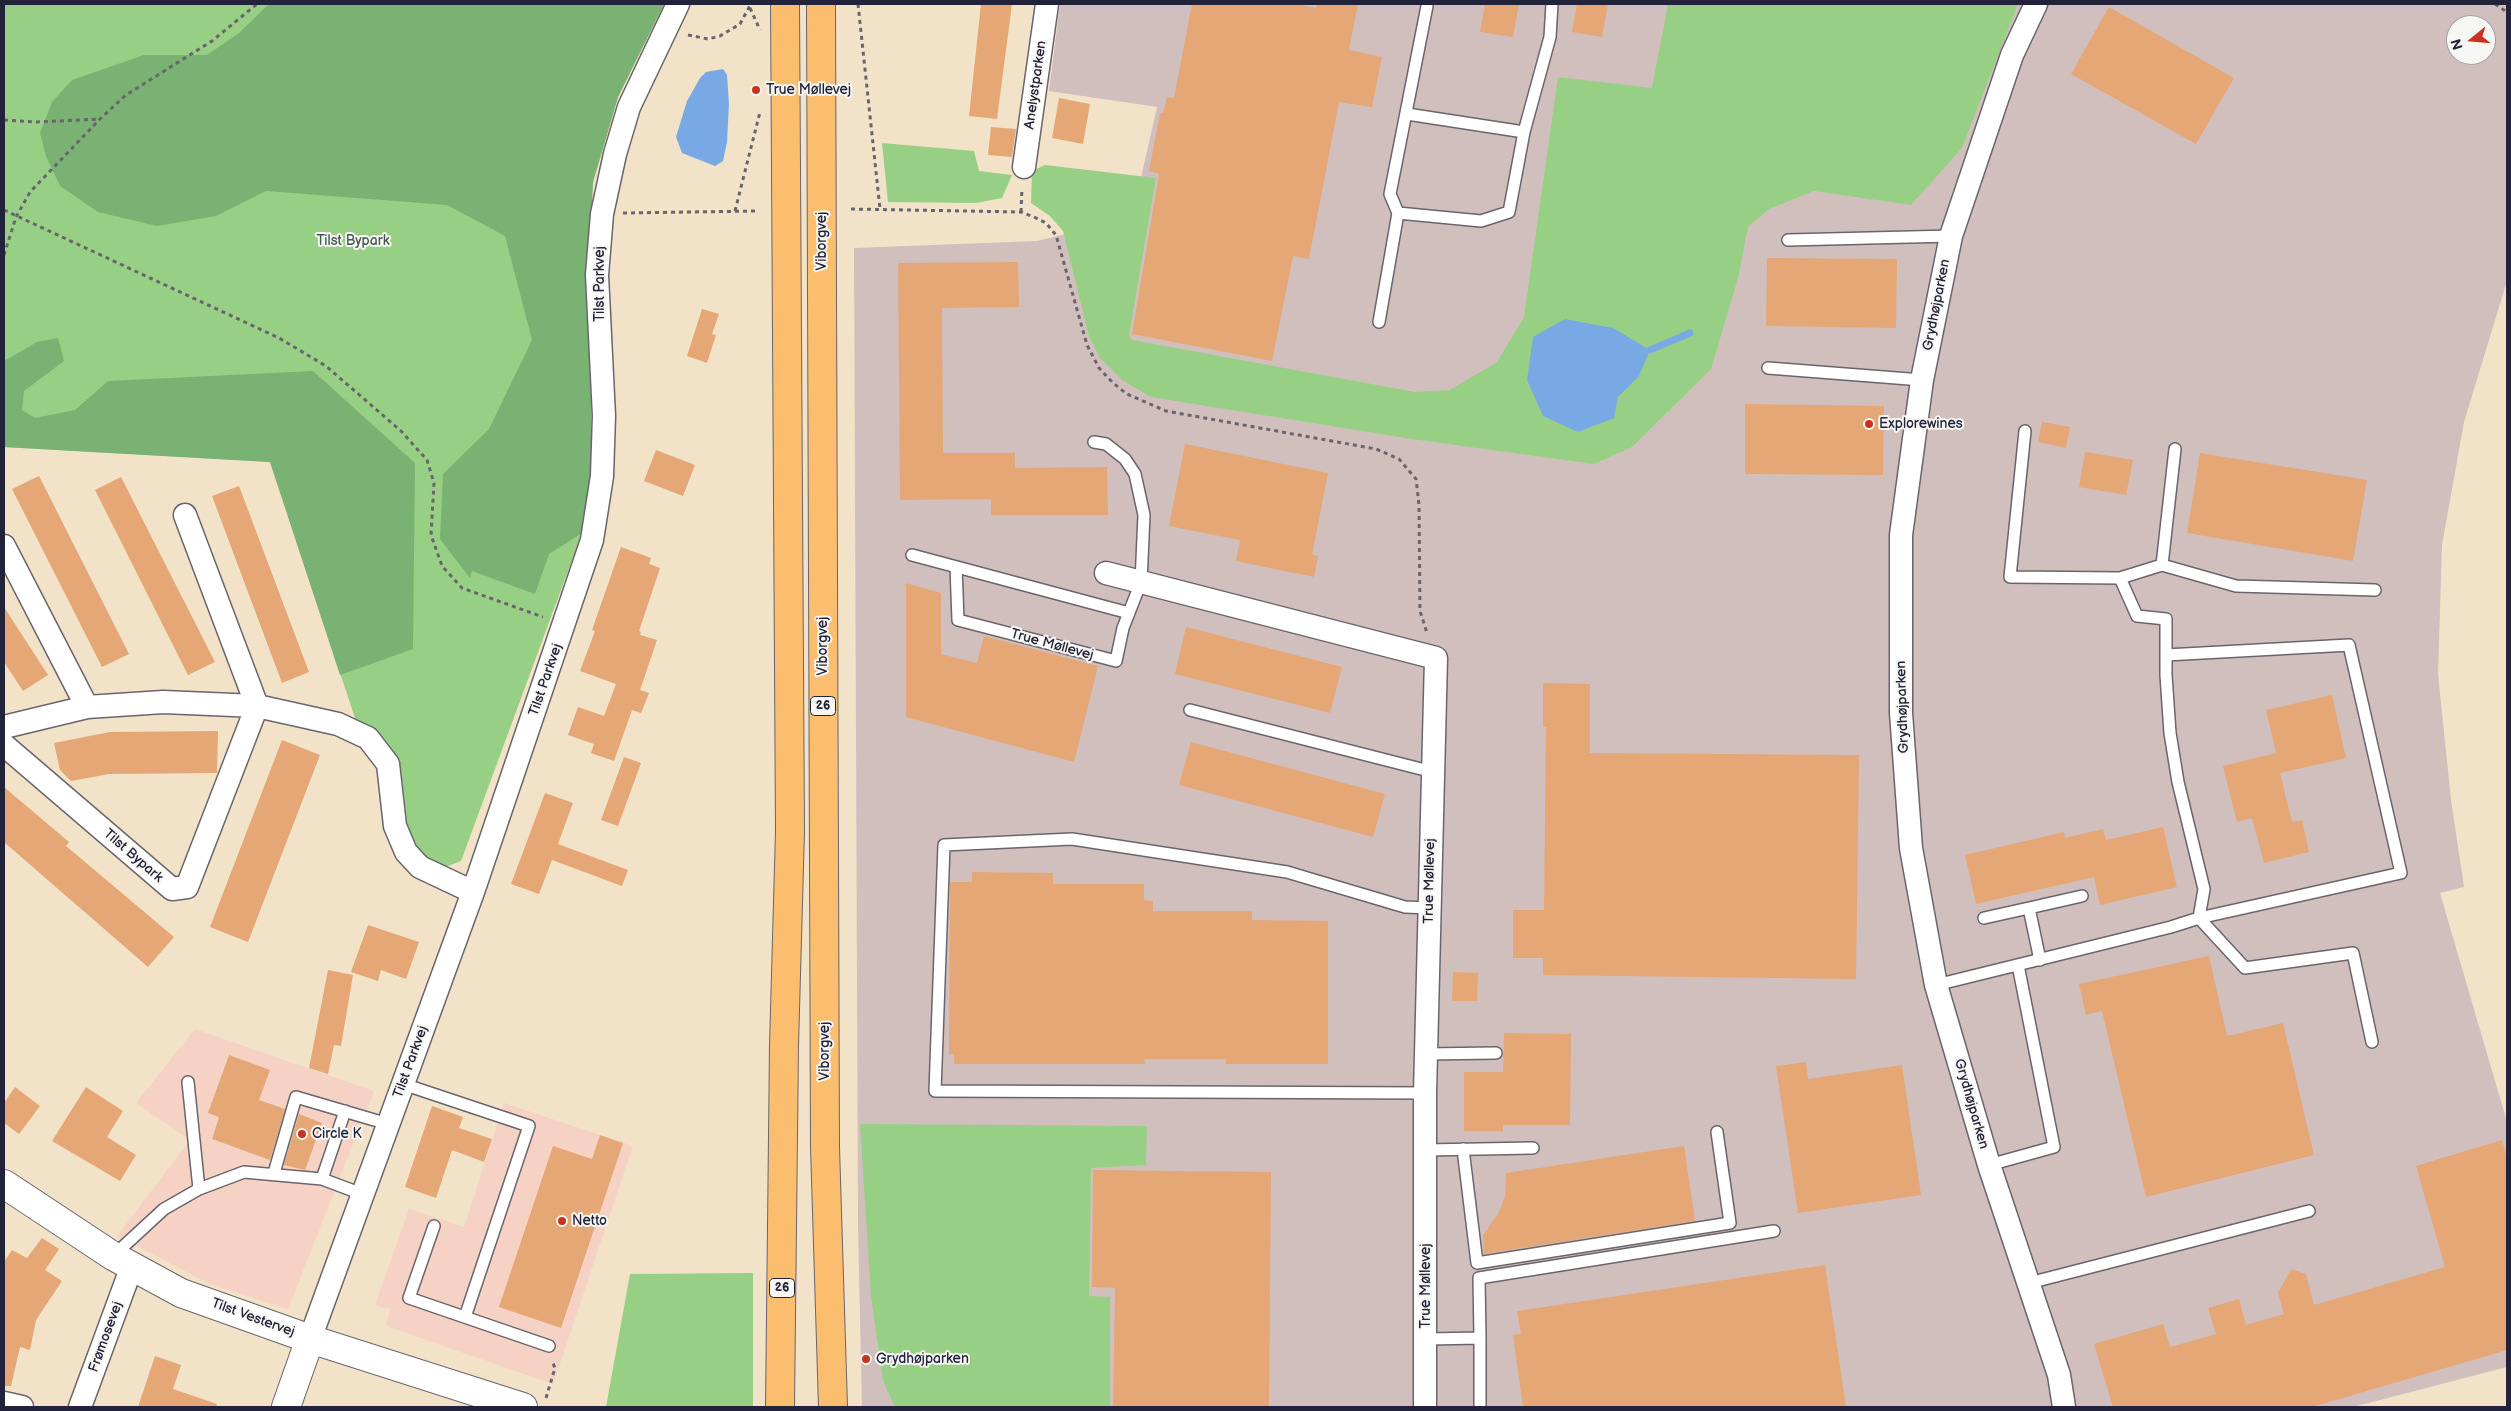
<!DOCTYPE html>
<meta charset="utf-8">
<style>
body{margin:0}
#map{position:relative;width:2511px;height:1411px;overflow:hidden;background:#f1e2c8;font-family:"Balsamiq Sans",sans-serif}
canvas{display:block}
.frame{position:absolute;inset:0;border:5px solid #22223b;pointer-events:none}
.north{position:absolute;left:2446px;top:15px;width:50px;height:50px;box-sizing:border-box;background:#f6f6f2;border:1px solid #a1a1a9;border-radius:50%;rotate:253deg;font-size:14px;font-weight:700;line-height:20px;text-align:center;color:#22223b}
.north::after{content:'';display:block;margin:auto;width:18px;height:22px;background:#c8321e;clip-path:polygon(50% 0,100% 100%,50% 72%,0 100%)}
</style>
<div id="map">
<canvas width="2511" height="1411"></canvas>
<div class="frame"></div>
<div class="north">N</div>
</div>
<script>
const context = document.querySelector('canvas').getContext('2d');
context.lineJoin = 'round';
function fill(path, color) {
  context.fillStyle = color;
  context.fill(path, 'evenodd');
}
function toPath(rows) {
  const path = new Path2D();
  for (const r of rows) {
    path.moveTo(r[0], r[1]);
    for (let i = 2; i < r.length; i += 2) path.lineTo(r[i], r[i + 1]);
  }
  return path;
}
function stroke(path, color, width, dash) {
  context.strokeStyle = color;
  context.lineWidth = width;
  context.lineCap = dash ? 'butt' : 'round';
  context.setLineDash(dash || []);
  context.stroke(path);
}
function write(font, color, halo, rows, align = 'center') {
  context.font = font + ' "Balsamiq Sans",sans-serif';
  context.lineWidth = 4;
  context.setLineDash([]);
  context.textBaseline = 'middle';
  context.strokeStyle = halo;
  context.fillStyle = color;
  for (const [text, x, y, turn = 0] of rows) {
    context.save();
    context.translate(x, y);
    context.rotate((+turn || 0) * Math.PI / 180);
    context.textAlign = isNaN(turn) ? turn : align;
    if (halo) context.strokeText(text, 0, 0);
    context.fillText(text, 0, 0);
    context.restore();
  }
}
const built = toPath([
 [195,1029,374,1091,288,1309,212,1285,117,1236,190,1140,136,1103],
 [504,1103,633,1146,553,1384,386,1326,390,1309,375,1305,409,1209,464,1227]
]);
const industrial = toPath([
 [1060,4,2507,4,2507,281,2464,422,2442,545,2438,674,2451,800,2464,887,2440,893,2507,1122,2507,1367,2353,1407,862,1407,858,1226,854,248,1037,241,1132,218,1157,107,1049,91],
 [2456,25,2486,25,2486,55,2456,55]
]);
const green = toPath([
 [4,4,664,4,618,97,593,182,589,258,582,533,461,861,443,868,419,853,408,830,402,778,396,757,383,739,355,718,270,462,4,447],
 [1668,4,2018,4,1962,148,1911,205,1814,191,1769,209,1748,227,1738,278,1711,369,1632,447,1594,464,1412,439,1151,397,1122,380,1100,358,1089,336,1063,231,1050,216,1031,203,1032,171,1045,165,1156,178,1129,335,1132,340,1415,392,1450,390,1497,362,1524,317,1558,77,1652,88],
 [882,143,974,151,979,171,1012,175,1002,198,976,203,888,202],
 [860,1124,1147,1126,1146,1165,1091,1168,1089,1296,1110,1297,1110,1407,895,1407,883,1381,871,1296],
 [753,1273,753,1407,606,1407,630,1274]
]);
const forest = toPath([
 [269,4,664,4,618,97,593,182,589,258,592,463,582,533,549,554,535,594,472,571,470,578,440,539,443,474,489,429,532,340,505,236,447,205,266,191,216,216,157,226,98,212,60,186,46,156,40,133,52,102,72,80,144,55,207,55,239,33],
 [58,338,64,361,24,391,22,410,35,418,75,410,108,381,313,371,415,463,413,649,340,675,270,462,4,447,4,361,37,342]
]);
const water = toPath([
 [723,69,727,75,729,104,727,142,723,161,715,166,682,153,676,137,687,101,700,78,706,72],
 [1565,319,1613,328,1650,350,1639,376,1618,397,1614,418,1578,432,1543,416,1527,380,1533,337]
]);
const stream = toPath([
 [1650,350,1690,333]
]);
const building = toPath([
 [981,4,1012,4,997,119,969,116],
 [1192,4,1296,4,1316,8,1317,4,1358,4,1349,50,1382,57,1372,107,1339,102,1309,259,1293,256,1272,361,1132,334,1159,174,1149,171,1160,113,1163,113,1167,97,1174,98],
 [1485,4,1519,4,1513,37,1480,32],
 [1577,4,1608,4,1602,37,1572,32],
 [2109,7,2234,78,2196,144,2071,74],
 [1059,98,1090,104,1083,144,1052,138],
 [991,127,1016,129,1012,157,988,155],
 [1767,258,1897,259,1896,328,1766,326],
 [1018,262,1019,307,942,308,943,453,1015,453,1015,468,1107,467,1108,515,991,515,991,499,900,500,898,263],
 [702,309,719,314,712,334,716,335,707,363,687,356],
 [1745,404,1884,406,1883,475,1745,474],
 [2042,422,2070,427,2066,448,2038,442],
 [1185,444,1328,473,1312,555,1318,556,1314,577,1236,561,1240,540,1169,526],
 [656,450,695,465,683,496,644,481],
 [2085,452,2133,460,2126,495,2079,487],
 [2200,453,2367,480,2353,561,2187,533],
 [39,476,129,654,102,667,12,489],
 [121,477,215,662,188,675,95,490],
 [239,486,309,672,282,683,212,496],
 [621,547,651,558,649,564,660,568,639,631,641,632,640,635,657,640,640,690,649,693,641,713,632,710,614,761,591,753,594,744,568,735,578,707,604,716,616,684,580,671,595,631,592,630],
 [906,583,941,593,941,654,977,663,984,636,1098,666,1074,762,906,717],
 [4,607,48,675,23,691,4,662],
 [1186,627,1342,667,1330,713,1175,674],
 [1543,683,1590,684,1590,753,1859,755,1856,979,1543,975,1543,958,1513,958,1513,910,1544,910,1546,727,1543,727],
 [2332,695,2346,758,2280,773,2292,822,2302,820,2309,852,2264,863,2252,818,2237,822,2223,766,2276,753,2266,710],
 [218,731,217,773,109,774,71,781,60,770,54,743,110,732],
 [282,740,320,755,248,942,210,927],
 [1191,742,1385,794,1373,837,1179,785],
 [624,757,641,763,618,826,601,820],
 [4,787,69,842,66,846,174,937,148,967,4,842],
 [545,793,573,803,558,844,628,870,622,886,552,860,539,894,511,884],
 [2163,827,2177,887,2100,905,2094,877,1976,904,1965,855,2064,832,2065,838,2103,829,2106,840],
 [972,872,1053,873,1053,884,1144,884,1144,900,1153,901,1153,911,1252,911,1252,920,1328,921,1328,1064,1226,1064,1226,1059,1144,1059,1145,1064,954,1064,954,1054,949,1054,950,882,972,882],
 [368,925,419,942,406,979,381,970,378,981,351,972],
 [2209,956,2227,1036,2283,1023,2314,1155,2146,1197,2102,1011,2086,1015,2079,984],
 [328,970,353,975,341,1046,334,1045,328,1074,309,1068],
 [1453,972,1478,973,1477,1001,1452,1001],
 [1504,1033,1571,1034,1570,1125,1503,1125,1503,1131,1464,1131,1464,1072,1503,1072],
 [229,1055,270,1070,259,1100,285,1109,270,1160,212,1139,219,1117,208,1113],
 [1806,1062,1808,1079,1902,1065,1921,1195,1798,1213,1776,1066],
 [15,1087,40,1106,19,1134,4,1123,4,1103],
 [86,1087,123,1111,107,1137,136,1155,120,1181,52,1141],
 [432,1106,463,1117,459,1128,492,1139,484,1162,452,1150,436,1198,405,1187],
 [299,1114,322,1123,305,1170,284,1165],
 [600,1135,623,1143,561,1328,499,1307,553,1146,592,1159],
 [2502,1140,2507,1158,2507,1350,2312,1407,2113,1407,2094,1344,2163,1324,2170,1347,2216,1334,2208,1308,2239,1299,2246,1325,2284,1314,2278,1293,2291,1269,2306,1274,2314,1305,2445,1267,2416,1166],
 [1684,1146,1695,1221,1484,1254,1483,1235,1498,1214,1505,1197,1506,1173],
 [1093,1170,1271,1172,1269,1407,1113,1407,1115,1288,1092,1287],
 [42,1238,59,1249,45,1270,62,1281,36,1320,30,1350,20,1347,11,1386,4,1386,4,1262,12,1250,27,1258],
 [1825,1265,1846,1407,1523,1407,1513,1335,1521,1334,1517,1311],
 [155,1356,181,1365,173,1389,217,1404,216,1407,138,1407]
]);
const path = toPath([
 [858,4,880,209],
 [2495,4,2507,12],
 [750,8,760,30],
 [688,35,708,39,720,36,740,24,751,4],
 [4,120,36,122,100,119],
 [851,209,1021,212,1034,217,1046,223,1056,235,1087,345,1099,368,1113,383,1127,394,1166,411,1376,449,1399,459,1416,479,1419,505,1420,611,1427,633],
 [4,210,279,338,326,366,401,431,427,460,434,483,431,535,442,566,462,588,543,617],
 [735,211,760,112],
 [1021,212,1022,188],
 [623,213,758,211],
 [4,255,16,217,30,192,100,119,126,95,212,41,257,4],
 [546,1398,555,1368,552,1361]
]);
const service = toPath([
 [1407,114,1524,132,1550,37,1552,4],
 [1398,213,1481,221,1509,212,1524,132],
 [1788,240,1951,236],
 [1379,322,1398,213,1390,194,1427,6],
 [1768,368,1922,380],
 [912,555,1129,613],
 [2162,565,2236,586,2375,590],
 [956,567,958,620,1116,661,1123,628,1141,582,1144,515,1135,474,1125,459,1106,444,1094,442],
 [2120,578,2162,565,2175,449],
 [2166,655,2349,645,2401,873,2199,918,2245,968,2353,953,2372,1042],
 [1190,710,1433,772],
 [1984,918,2029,908],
 [2040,960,2029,908,2082,896],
 [1936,985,2171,927,2199,918,2204,889,2178,782,2170,733,2166,675,2166,619,2137,616,2120,578,2010,577,2025,431],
 [1426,1054,1496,1053],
 [188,1082,199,1189],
 [403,1084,529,1126,465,1317],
 [1425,1093,935,1091,944,845,1072,839,1287,872,1405,907,1430,908],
 [1463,1149,1477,1263,1730,1223,1717,1132],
 [1426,1150,1533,1148],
 [1989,1165,2054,1147,2018,965],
 [274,1173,296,1097,388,1124],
 [322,1179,345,1111],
 [434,1226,409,1298,549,1346],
 [113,1256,164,1209,199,1189,244,1172,322,1179,362,1194],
 [2029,1283,2309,1211],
 [1480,1338,1479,1278,1774,1231],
 [1427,1339,1480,1338,1480,1407]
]);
const minor = toPath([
 [2036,4,2012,55,1951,236,1922,380,1901,535,1901,713,1911,848,1936,985,1989,1165,2059,1375,2064,1407],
 [1024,167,1047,4],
 [4,546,87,707],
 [1106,573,1436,658,1425,1093,1425,1407],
 [4,727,87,707,163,702,257,706,338,724,368,738,388,764,395,826,406,852,420,867,473,892],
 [4,745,172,889,187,887,257,706,185,515],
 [310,1339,473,892,592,540,602,476,604,416,597,275,602,214,615,154,629,107,678,4],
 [4,1403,22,1407],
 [80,1407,132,1266]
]);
const tertiary = toPath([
 [4,1184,113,1256,181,1293,310,1339,523,1407],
 [286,1407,310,1339]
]);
const primary = toPath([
 [821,4,825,1147,833,1407],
 [780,1407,784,1046,790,831,785,4]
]);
const markers = [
 [756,90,5,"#c8321e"],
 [1869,424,5,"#c8321e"],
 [302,1134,5,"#c8321e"],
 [562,1221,5,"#c8321e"],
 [866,1359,5,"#c8321e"]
];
const shields = [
 [823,706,25],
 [782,1288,25]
];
const shieldNames = [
 ["26",823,706],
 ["26",782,1288]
];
const streetNames = [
 ["Anelystparken",1036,85,-82],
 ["Viborgvej",822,241,-90],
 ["Tilst Parkvej",600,284,-90],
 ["Grydhøjparken",1937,305,-79],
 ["True Møllevej",1052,645,15],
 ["Viborgvej",823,646,-90],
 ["Tilst Parkvej",546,680,-71],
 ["Grydhøjparken",1903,707,-92],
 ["Tilst Bypark",133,856,41],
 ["True Møllevej",1430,881,-89],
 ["Viborgvej",825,1051,-90],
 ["Tilst Parkvej",411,1062,-70],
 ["Grydhøjparken",1971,1104,74],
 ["True Møllevej",1426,1286,-90],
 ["Tilst Vestervej",253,1318,20],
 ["Frømosevej",106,1337,-70]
];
const poiNames = [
 ["True Møllevej",766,90],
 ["Explorewines",1879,424],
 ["Circle K",312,1134],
 ["Netto",572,1221],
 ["Grydhøjparken",876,1359]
];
const parkNames = [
 ["Tilst Bypark",353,241]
];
fill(built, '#f6d2c4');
fill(industrial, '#d1bfbe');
fill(green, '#97d084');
fill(forest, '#79b272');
fill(water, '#79a9e4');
stroke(stream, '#79a9e4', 7);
fill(building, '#e5a776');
stroke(service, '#6a656c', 14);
stroke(minor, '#6a656c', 25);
stroke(tertiary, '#6a656c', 30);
stroke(primary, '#6a656c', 30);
stroke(path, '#6a656c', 3, [4, 4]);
stroke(service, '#fff', 11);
stroke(minor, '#fff', 22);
stroke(tertiary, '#fff', 28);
stroke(primary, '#fabe6e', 28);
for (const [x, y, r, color] of markers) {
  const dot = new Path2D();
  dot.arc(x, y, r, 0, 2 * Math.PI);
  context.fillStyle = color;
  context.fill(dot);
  stroke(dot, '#f6f6f2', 2);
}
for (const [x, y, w] of shields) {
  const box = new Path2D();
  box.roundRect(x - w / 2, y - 9.5, w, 19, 4);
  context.fillStyle = '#f6f6f2';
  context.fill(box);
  stroke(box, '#22223b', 1);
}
write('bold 12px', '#22223b', null, shieldNames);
write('14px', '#22223b', '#f6f6f2', streetNames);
write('14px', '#22223b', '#f6f6f2', poiNames, 'left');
write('14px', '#455651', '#f6f6f2', parkNames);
</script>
